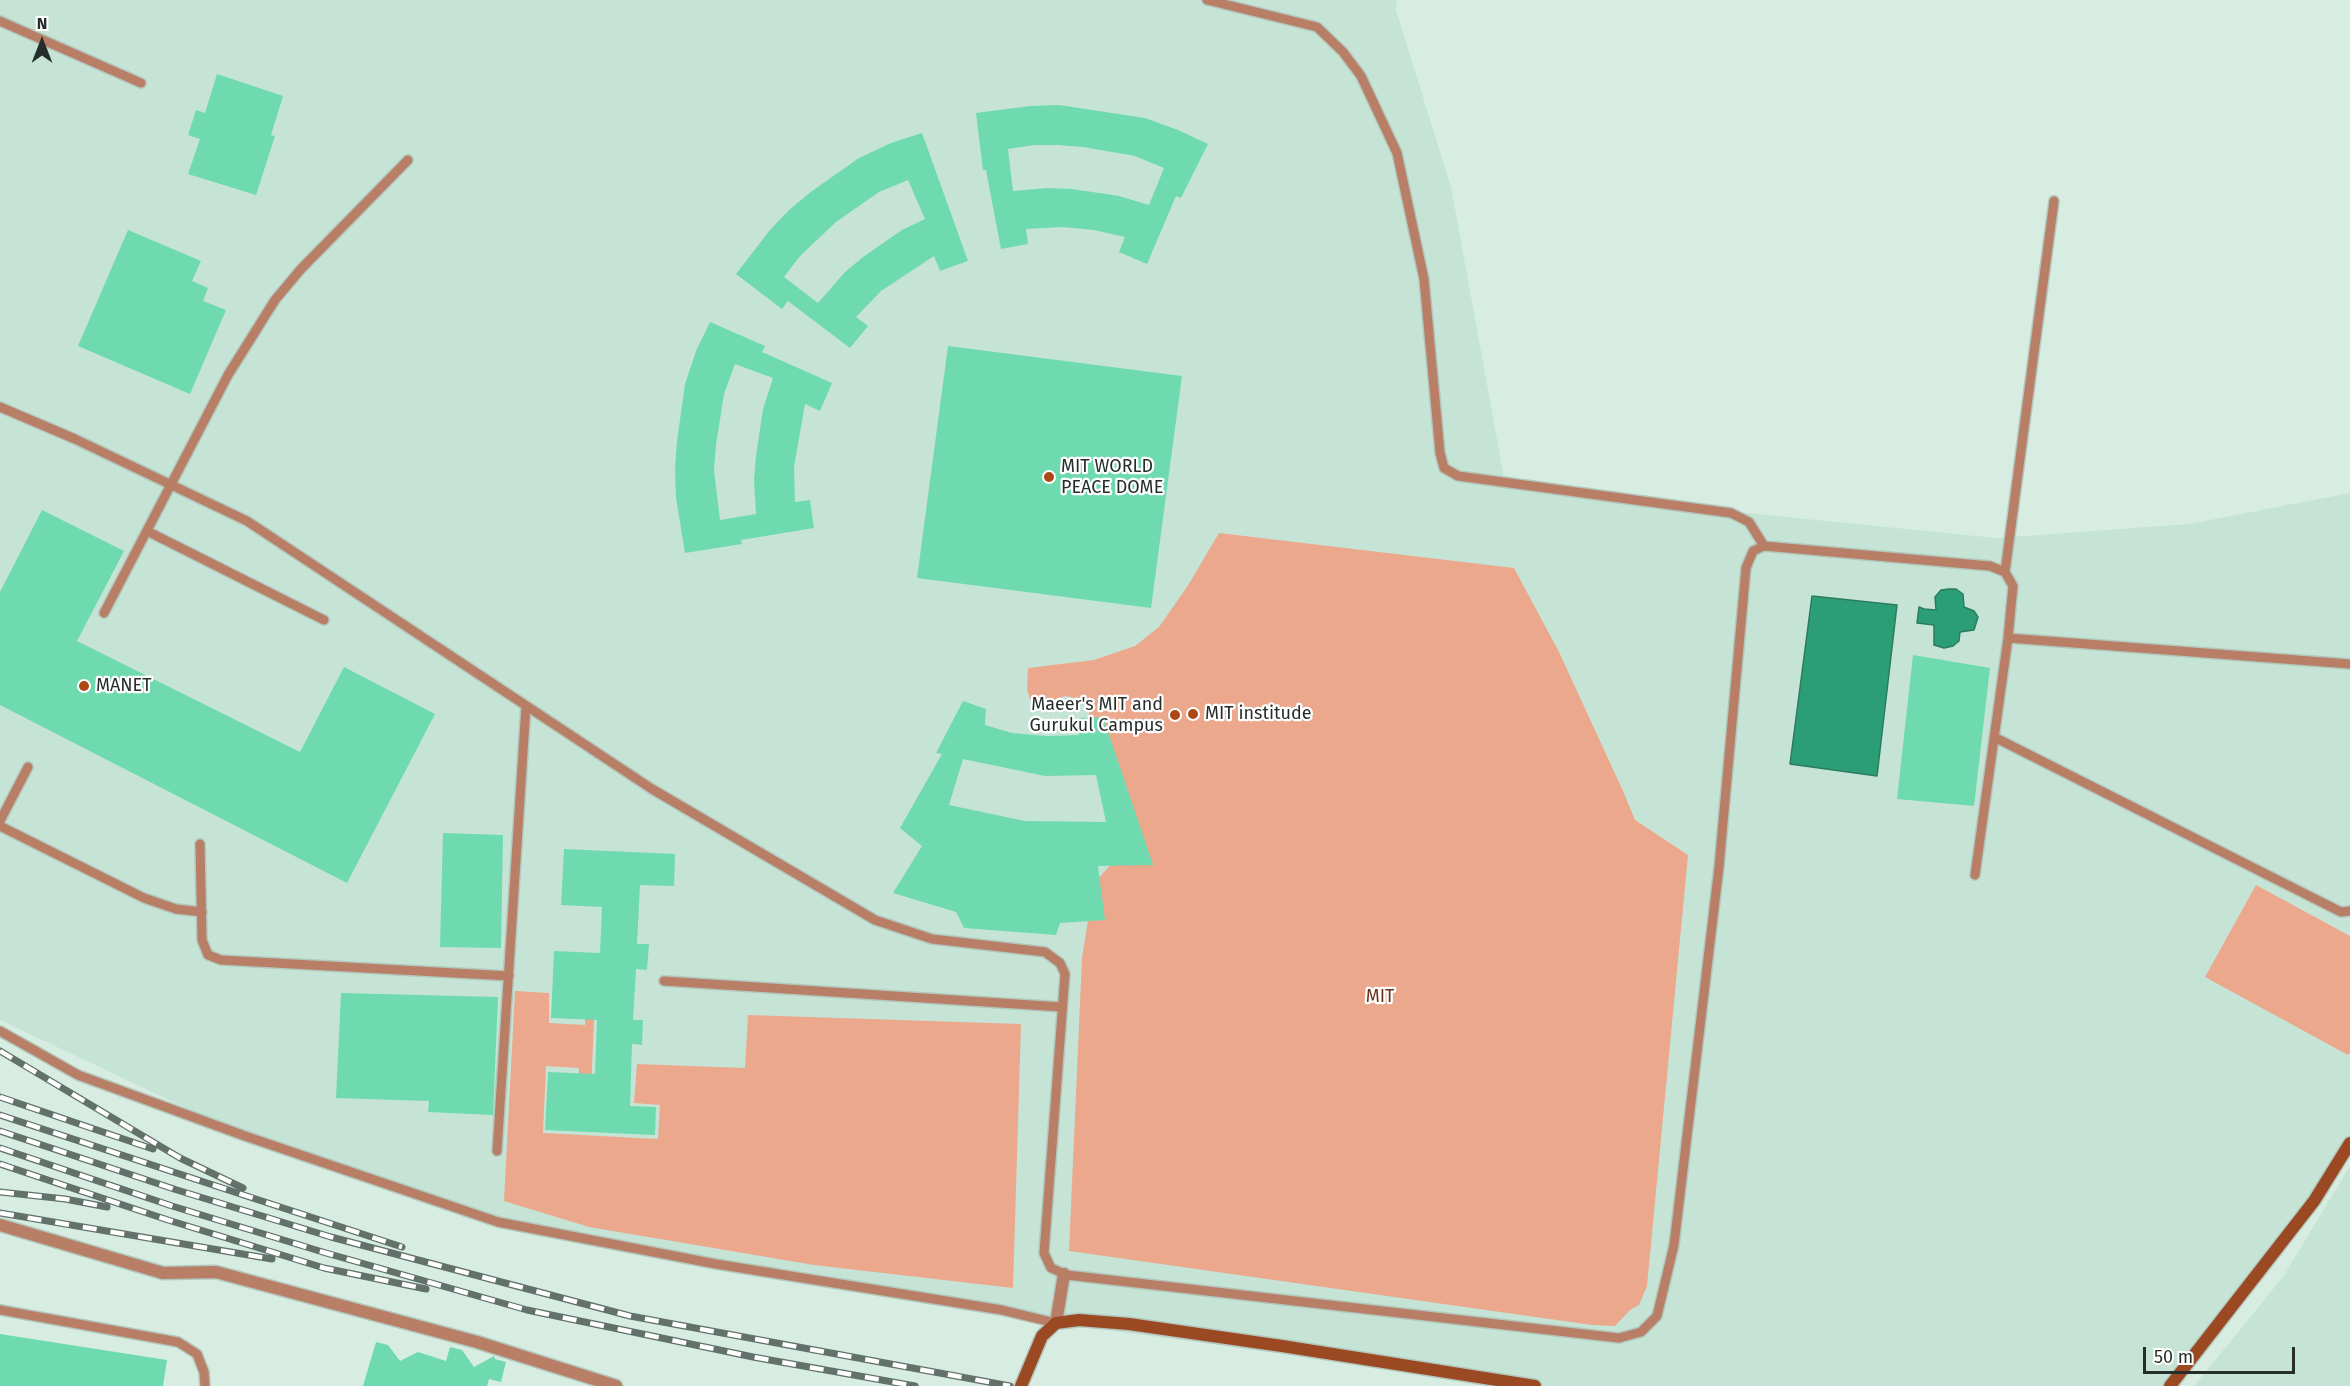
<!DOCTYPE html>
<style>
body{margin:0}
#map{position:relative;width:2350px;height:1386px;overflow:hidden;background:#d7ede2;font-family:"Fira Sans",sans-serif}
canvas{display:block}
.north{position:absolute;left:12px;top:12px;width:60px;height:60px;-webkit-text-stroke:4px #fff;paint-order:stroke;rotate:0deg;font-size:16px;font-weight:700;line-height:24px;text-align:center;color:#252e2a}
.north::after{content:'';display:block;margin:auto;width:21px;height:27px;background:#252e2a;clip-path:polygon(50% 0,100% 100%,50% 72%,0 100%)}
.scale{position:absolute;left:2143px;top:1347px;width:152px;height:27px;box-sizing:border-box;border:3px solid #252e2a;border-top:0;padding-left:8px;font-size:18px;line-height:21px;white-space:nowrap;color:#252e2a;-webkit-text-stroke:4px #fff;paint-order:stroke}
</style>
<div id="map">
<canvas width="2350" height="1386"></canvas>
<div class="north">N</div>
<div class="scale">50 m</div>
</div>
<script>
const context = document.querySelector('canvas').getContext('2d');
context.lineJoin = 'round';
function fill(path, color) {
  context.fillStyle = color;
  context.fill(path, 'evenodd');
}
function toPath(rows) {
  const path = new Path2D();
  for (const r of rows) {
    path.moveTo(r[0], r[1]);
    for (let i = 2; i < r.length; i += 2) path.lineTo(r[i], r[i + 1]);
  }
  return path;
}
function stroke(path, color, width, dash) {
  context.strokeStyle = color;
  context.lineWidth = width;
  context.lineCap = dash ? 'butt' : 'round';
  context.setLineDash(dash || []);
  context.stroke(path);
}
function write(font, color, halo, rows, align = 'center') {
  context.font = font + ' "Fira Sans",sans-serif';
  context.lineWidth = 4.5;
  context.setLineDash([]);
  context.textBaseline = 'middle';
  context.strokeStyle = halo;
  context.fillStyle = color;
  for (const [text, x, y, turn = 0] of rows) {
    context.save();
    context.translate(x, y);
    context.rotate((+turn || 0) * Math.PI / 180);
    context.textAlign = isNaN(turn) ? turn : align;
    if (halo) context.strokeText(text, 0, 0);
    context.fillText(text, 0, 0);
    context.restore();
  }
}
const built = toPath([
 [0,0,1397,0,1396,10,1451,187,1505,483,1687,507,1996,538,2189,524,2350,493,2350,1143,2170,1386,1519,1386,1056,1323,498,1222,245,1136,0,1020],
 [2350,1166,2350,1386,2194,1386,2283,1277]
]);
const green = toPath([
 [1219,533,1514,568,1559,652,1623,791,1635,820,1688,855,1647,1286,1639,1305,1630,1310,1615,1326,1592,1325,1069,1251,1082,958,1094,883,1128,846,1088,723,1090,701,1065,696,1033,707,1027,690,1028,668,1094,660,1135,646,1159,627,1187,587],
 [2256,885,2350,936,2350,1052,2348,1055,2205,977],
 [515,991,549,993,549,1023,585,1025,586,994,595,995,591,1093,578,1092,579,1068,546,1066,543,1133,658,1139,660,1105,634,1103,637,1064,745,1068,748,1015,1021,1024,1013,1288,814,1265,589,1227,504,1201]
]);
const water = toPath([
 [1949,589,1956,589,1963,594,1964,607,1974,611,1978,617,1974,630,1960,632,1959,641,1953,646,1944,648,1934,645,1934,625,1917,623,1919,607,1924,609,1936,610,1935,597,1941,590,1949,589],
 [1812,596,1897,605,1877,776,1790,764,1812,596]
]);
const building = toPath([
 [217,74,283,96,271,135,275,136,256,195,188,174,200,139,188,135,196,110,205,113],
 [1059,105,1145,118,1178,130,1208,144,1181,198,1176,196,1147,264,1119,252,1125,237,1094,230,1062,227,1026,229,1028,244,1001,249,986,170,983,170,976,113,1030,106],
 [1034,145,1058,145,1083,147,1135,156,1164,168,1149,205,1119,196,1072,189,1048,188,1013,191,1008,149],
 [922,133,968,261,940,271,934,256,881,291,856,317,868,326,850,348,788,301,782,309,736,274,770,230,789,210,812,191,859,158,891,143],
 [908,180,925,219,902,230,863,257,845,272,818,303,784,277,800,256,836,222,879,192],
 [128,230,201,261,192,281,208,288,203,301,226,310,190,394,78,346],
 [710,322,765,346,762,352,832,383,820,411,805,404,794,467,795,502,810,500,814,528,741,540,742,544,685,553,676,498,675,470,677,441,685,384,696,351],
 [735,364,773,378,763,409,756,456,754,480,756,514,720,520,714,470,716,445,724,394],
 [948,346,1182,376,1151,608,917,578],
 [42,510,124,551,77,641,300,752,344,667,435,714,347,883,0,705,0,592],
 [1913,655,1990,668,1974,806,1897,799],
 [963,701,986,709,985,725,1012,733,1047,736,1079,735,1079,718,1103,717,1153,865,1098,866,1105,920,1060,923,1056,935,964,928,956,912,893,893,922,846,900,828,942,754,936,753],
 [963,759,1045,776,1096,775,1106,822,1025,821,949,805],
 [443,833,503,835,501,948,440,947],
 [564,849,675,854,674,886,640,885,637,944,649,944,647,970,636,969,633,1020,643,1020,642,1045,632,1044,630,1106,656,1107,655,1135,545,1130,548,1072,595,1074,597,1020,551,1018,554,951,600,953,602,907,561,905],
 [341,993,498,997,493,1115,428,1112,429,1101,336,1098],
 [0,1334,167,1360,163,1386,0,1386],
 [376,1342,388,1345,400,1361,418,1352,446,1361,450,1347,462,1350,474,1367,494,1356,495,1359,506,1362,501,1382,489,1379,487,1386,363,1386]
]);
const lane = toPath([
 [1207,0,1317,27,1343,52,1361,76,1397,153,1424,279,1440,453,1444,468,1458,476,1731,513,1749,522,1764,546],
 [0,21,141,83],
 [0,407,75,439,247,521,652,789,875,920,932,939,1045,952,1060,963,1065,974,1044,1253,1051,1268,1067,1275,1619,1338,1641,1332,1657,1316,1674,1245,1719,867,1746,568,1753,551,1764,546,1990,566,2005,572,2013,586,2008,638,1975,875],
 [147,531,324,620],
 [2005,572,2054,201],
 [104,613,228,375,275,300,301,269,408,160],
 [2008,638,2350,664],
 [1994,737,2341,912,2350,911],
 [0,821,28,767],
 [0,826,144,898,176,909,202,912],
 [200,844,202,940,208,955,221,960,509,976],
 [664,981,1062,1007],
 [0,1031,78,1075,245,1136,498,1222,716,1264,1002,1310,1056,1323],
 [497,1151,526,706],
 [0,1310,178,1342,197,1354,204,1372,205,1386]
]);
const street = toPath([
 [0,1225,163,1273,216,1272,477,1342,616,1386],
 [1056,1323,1064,1274]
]);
const secondary = toPath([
 [1021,1386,1042,1336,1056,1323,1079,1320,1129,1324,1282,1346,1535,1386],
 [2170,1386,2314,1201,2350,1143]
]);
const rail = toPath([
 [0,1051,180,1158,243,1188],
 [0,1097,153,1149],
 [0,1115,402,1247],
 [0,1131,177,1190,331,1237,630,1316,1010,1386],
 [0,1148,172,1206,326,1253,527,1310,753,1357,915,1386],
 [0,1164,168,1220,324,1268,426,1289],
 [0,1192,65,1199,107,1207],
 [0,1213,272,1259]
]);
const markers = [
 [1049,477,6,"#ac4815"],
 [84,686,6,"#ac4815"],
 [1193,714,6,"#ac4815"],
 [1175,715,6,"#ac4815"]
];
const poiNames = [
 ["MIT WORLD",1061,467],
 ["PEACE DOME",1061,488],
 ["MANET",96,686],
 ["Maeer's MIT and",1163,705,"right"],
 ["Gurukul Campus",1163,726,"right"],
 ["MIT institude",1205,714]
];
const parkNames = [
 ["MIT",1380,997]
];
fill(built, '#c6e4d6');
fill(green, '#eba88d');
fill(water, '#2c9e77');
stroke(water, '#2a7c60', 1.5);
fill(building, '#6fdaaf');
stroke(lane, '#b3c7bd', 12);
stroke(street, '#b3c7bd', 15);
stroke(secondary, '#b3c7bd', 15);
stroke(lane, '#b87e66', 9);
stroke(street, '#b87e66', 12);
stroke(secondary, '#9b4923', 12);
stroke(rail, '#63716b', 7);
stroke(rail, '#fff', 4.5, [14]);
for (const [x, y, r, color] of markers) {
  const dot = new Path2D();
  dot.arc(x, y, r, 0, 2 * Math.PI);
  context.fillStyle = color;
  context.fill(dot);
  stroke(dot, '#fff', 2);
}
write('18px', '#252e2a', '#fff', poiNames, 'left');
write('18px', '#693118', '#fff', parkNames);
</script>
